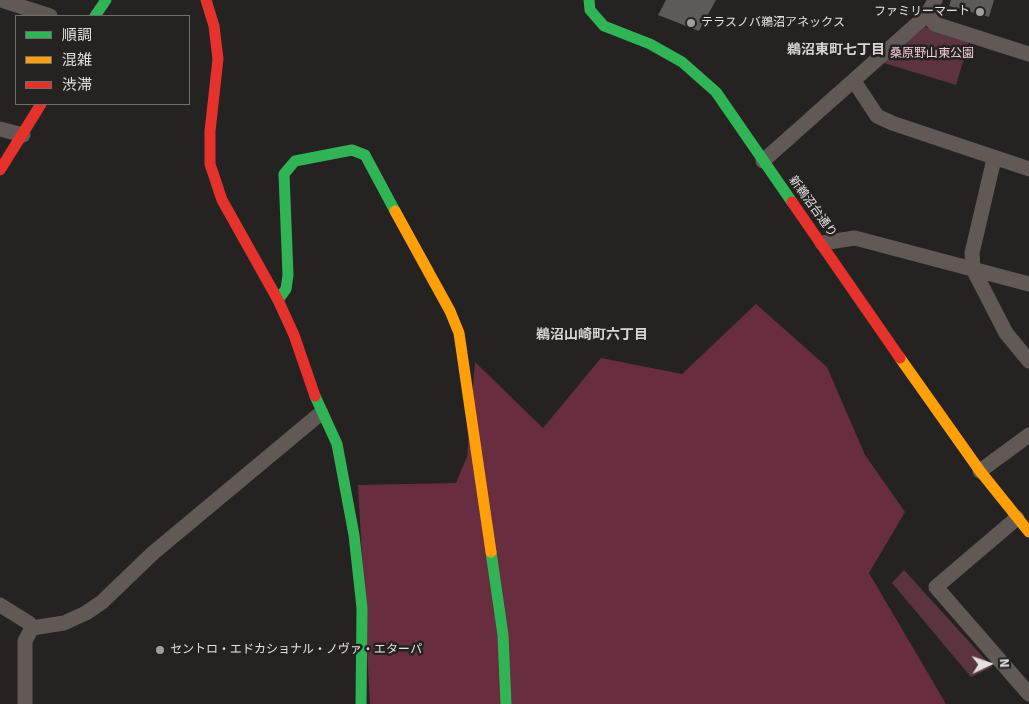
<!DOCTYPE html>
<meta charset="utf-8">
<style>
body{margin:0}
#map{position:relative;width:1029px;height:704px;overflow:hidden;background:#242322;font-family:"Source Sans 3","Noto Sans JP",sans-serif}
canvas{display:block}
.legend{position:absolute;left:15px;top:15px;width:175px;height:90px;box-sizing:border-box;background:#252321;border:1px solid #716f6d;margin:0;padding:6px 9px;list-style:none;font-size:15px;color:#e2e1e0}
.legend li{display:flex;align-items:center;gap:10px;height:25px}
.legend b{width:25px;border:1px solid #716f6d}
.north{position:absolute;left:964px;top:639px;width:50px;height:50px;-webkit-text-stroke:4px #252321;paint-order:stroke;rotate:87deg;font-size:14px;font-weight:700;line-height:20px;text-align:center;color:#e2e1e0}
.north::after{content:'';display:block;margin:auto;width:18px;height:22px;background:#e2e1e0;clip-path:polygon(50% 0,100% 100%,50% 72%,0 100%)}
</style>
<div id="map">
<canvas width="1029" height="704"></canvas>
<ul class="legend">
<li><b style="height:6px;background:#30b455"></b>順調</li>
<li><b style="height:6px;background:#ff9f0a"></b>混雑</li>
<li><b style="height:6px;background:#e5322d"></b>渋滞</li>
</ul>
<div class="north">N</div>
</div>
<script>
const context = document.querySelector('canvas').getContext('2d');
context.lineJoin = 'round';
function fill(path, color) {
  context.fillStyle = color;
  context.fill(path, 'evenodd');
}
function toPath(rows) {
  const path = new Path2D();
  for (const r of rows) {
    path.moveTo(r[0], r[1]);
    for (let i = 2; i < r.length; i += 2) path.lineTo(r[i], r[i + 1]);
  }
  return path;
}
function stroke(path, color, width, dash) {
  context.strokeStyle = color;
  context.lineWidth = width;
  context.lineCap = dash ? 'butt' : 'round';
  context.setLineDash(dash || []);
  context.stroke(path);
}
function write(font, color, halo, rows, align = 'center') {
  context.font = font + ' "Source Sans 3","Noto Sans JP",sans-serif';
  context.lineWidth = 5;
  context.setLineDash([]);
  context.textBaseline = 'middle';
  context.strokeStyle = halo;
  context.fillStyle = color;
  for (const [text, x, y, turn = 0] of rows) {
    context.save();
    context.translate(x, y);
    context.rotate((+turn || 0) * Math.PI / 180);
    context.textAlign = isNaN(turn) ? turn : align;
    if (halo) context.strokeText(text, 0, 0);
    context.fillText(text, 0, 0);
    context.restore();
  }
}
const green = toPath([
 [925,27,969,42,956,85,884,63],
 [904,570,992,667,971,677,892,583]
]);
const forest = toPath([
 [756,304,827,367,865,455,905,512,869,573,946,704,370,704,358,485,456,483,467,457,475,362,543,428,601,358,682,374]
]);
const building = toPath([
 [666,0,716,0,699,31,658,15],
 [951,0,994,0,989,17,949,6]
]);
const street = toPath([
 [1,0,50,16],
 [927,15,935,24,1029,54],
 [854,81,877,116,892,123,1029,169],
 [0,129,23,135],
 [994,159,972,253,973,269,1006,333,1029,361],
 [763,161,927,15,935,0],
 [822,243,855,238,1029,284],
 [980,471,1029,435],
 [1017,518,936,587,1029,694],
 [0,605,29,623,32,628],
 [32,628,64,623,86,613,102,602,153,553,321,413],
 [25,704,25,641,32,628]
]);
const fast = toPath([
 [589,0,590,10,604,26,650,44,682,62,716,92,792,202],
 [95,16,106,0],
 [278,300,286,289,288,275,284,174,295,161,352,150,365,155,395,211],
 [315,396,337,444,354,535,362,608,361,704],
 [491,552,503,635,506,704]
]);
const slow = toPath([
 [395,211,450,311,459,333,491,552],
 [900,358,980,471,1029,532]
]);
const jam = toPath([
 [206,0,214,26,218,59,210,131,210,164,222,200,278,300,294,335,315,396],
 [0,170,41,104],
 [792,202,900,358]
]);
const markers = [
 [980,12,5,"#a09e9e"],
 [691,23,5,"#a09e9e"],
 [160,650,5,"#a09e9e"]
];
const poiNames = [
 ["ファミリーマート",970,12,"right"],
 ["テラスノバ鵜沼アネックス",701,23],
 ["セントロ・エドカショナル・ノヴァ・エターパ",170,650]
];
const parkNames = [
 ["桑原野山東公園",932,54]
];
const streetNames = [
 ["新鵜沼台通り",812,207,54]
];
const neighbourhoodNames = [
 ["鵜沼東町七丁目",836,51],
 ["鵜沼山崎町六丁目",592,336]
];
fill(green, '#5c343f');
fill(forest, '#682d3f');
fill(building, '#5c5b5a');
stroke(street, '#605956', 15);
stroke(fast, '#30b455', 11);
stroke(slow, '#ff9f0a', 11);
stroke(jam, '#e5322d', 11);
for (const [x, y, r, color] of markers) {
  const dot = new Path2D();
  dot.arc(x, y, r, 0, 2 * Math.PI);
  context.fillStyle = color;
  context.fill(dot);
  stroke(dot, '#252321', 2);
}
write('12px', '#e2e1e0', '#252321', poiNames, 'left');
write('12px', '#f8ccd6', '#252321', parkNames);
write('12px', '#e2e1e0', '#252321', streetNames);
write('bold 14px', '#d8d6d3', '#252321', neighbourhoodNames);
</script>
